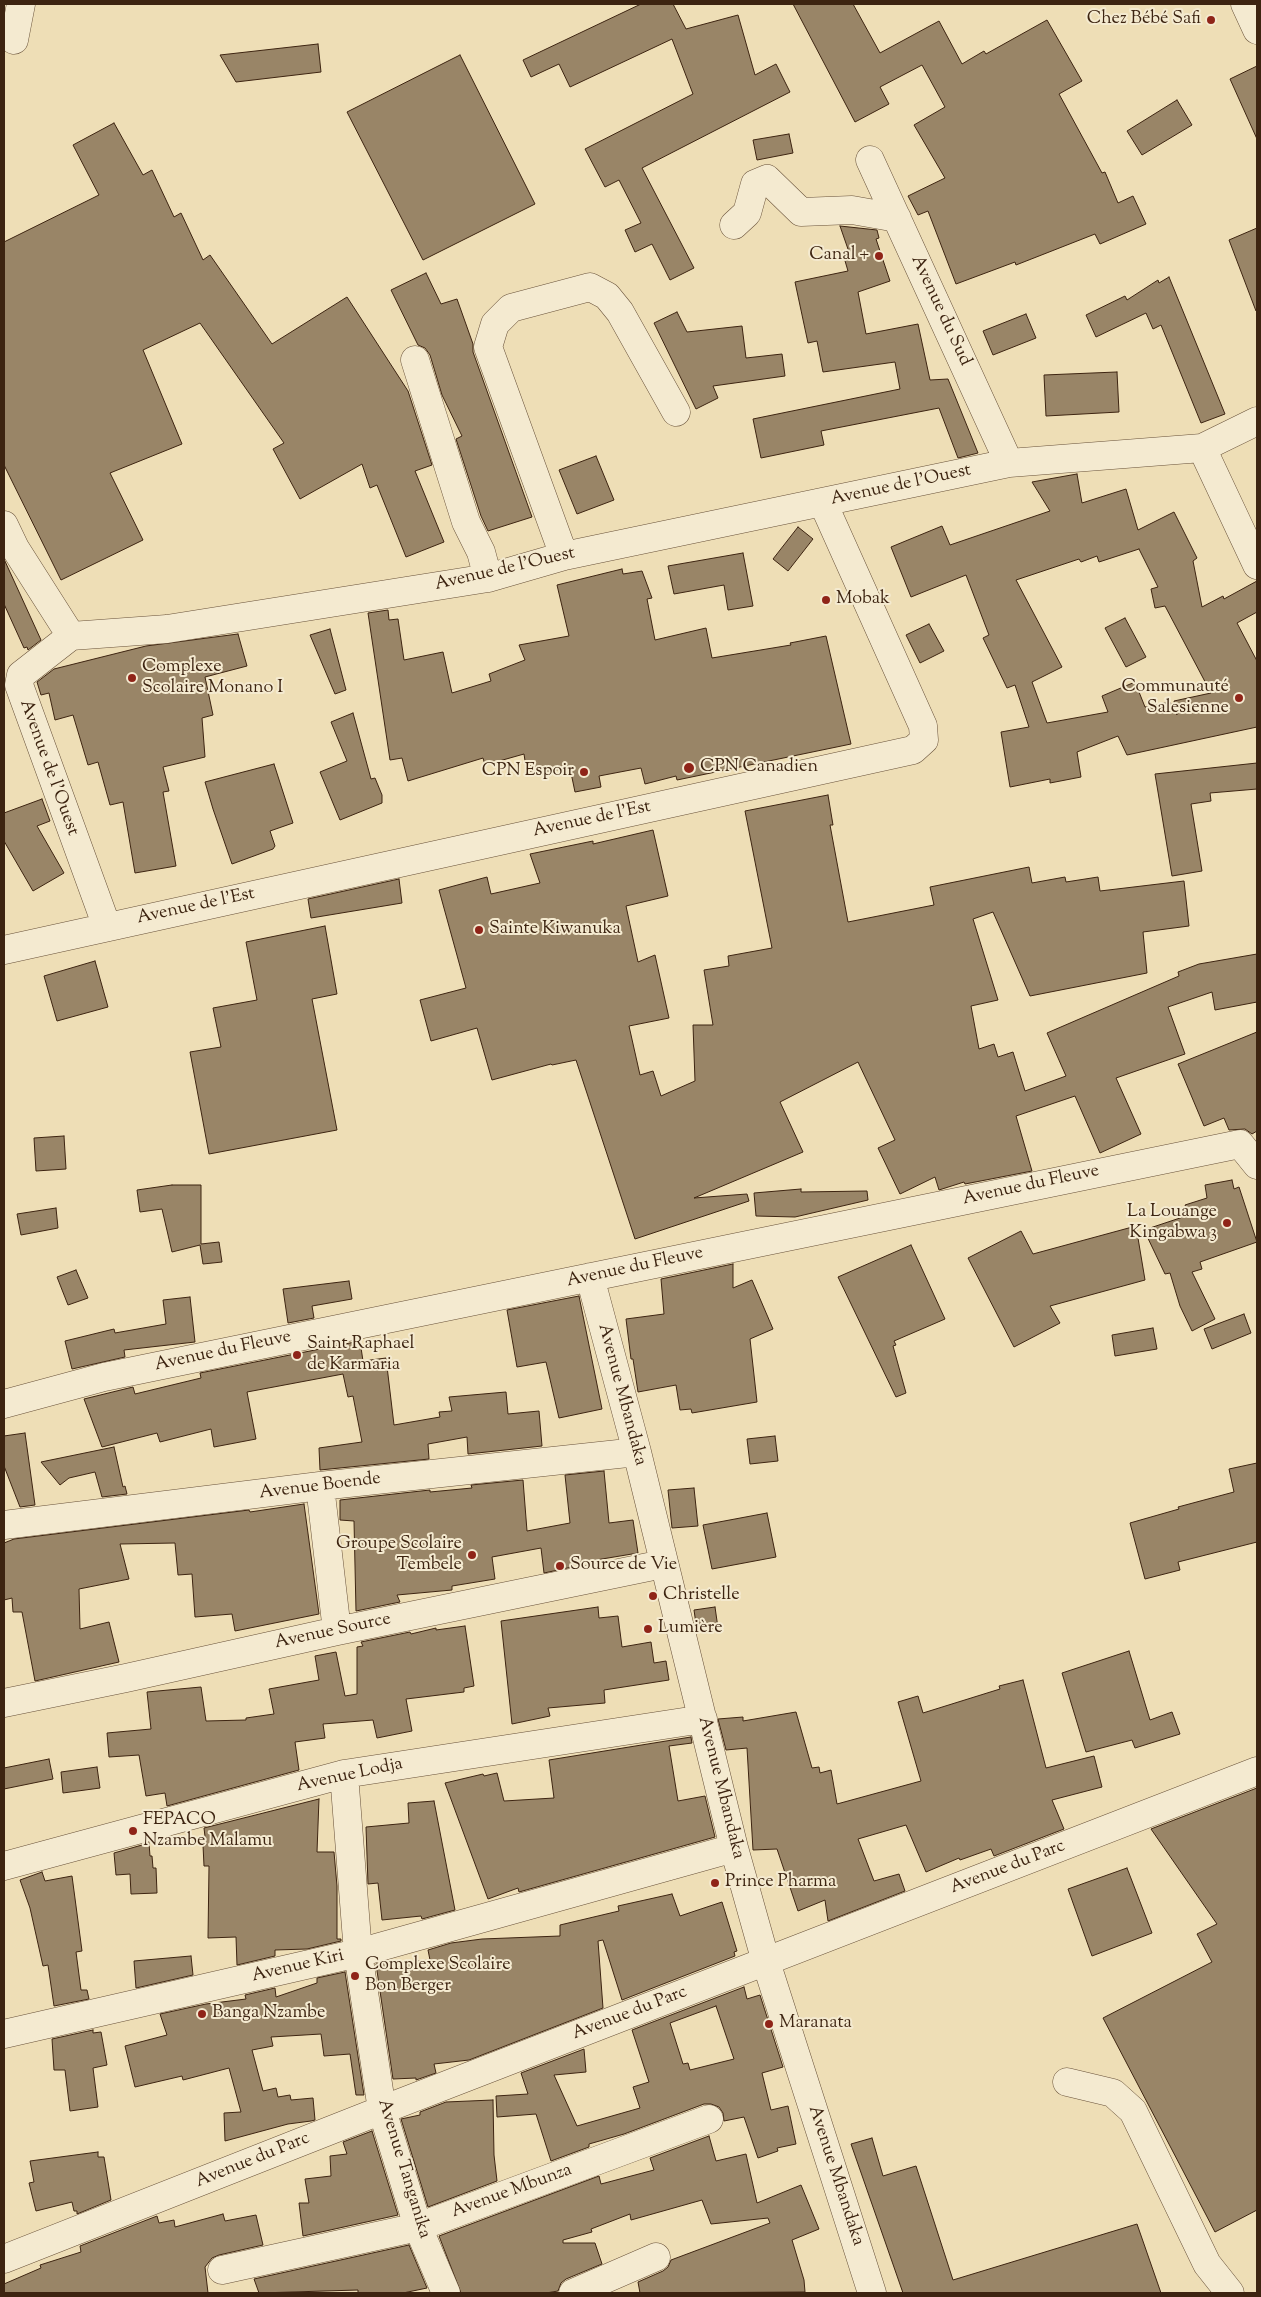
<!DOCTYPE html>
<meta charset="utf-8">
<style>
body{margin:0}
#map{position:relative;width:1261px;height:2297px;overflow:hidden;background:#eedeb6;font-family:"Sorts Mill Goudy",serif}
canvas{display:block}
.frame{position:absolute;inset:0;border:5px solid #3d2411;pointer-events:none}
</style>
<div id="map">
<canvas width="1261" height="2297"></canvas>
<div class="frame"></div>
</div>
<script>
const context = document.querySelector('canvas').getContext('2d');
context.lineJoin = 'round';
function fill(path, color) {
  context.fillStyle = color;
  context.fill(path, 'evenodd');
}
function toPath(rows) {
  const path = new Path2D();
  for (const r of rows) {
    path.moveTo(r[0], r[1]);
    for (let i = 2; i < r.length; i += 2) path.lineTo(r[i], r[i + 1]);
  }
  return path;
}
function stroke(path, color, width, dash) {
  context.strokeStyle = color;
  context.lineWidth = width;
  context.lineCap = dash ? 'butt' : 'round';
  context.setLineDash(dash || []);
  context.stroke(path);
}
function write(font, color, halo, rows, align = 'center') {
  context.font = font + ' "Sorts Mill Goudy",serif';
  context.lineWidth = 4;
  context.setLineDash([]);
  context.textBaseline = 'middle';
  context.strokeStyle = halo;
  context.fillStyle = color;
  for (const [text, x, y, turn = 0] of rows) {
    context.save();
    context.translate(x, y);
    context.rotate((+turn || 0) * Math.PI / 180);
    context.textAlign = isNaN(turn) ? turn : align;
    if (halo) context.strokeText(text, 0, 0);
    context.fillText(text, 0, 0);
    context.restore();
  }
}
const building = toPath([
 [641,4,673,4,686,29,738,15,755,75,776,64,790,92,642,168,694,268,670,280,652,244,635,252,625,230,641,223,619,180,605,187,585,149,693,94,672,39,570,87,559,64,531,77,523,60,641,4],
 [793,4,853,4,880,53,939,21,962,64,984,51,986,54,1047,20,1082,81,1059,94,1102,173,1105,172,1118,203,1133,196,1146,224,1100,244,1095,234,1016,265,1015,262,956,284,928,211,918,215,908,196,945,178,914,125,945,107,922,65,880,87,889,104,855,122,793,4],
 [318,44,321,72,236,82,220,55,318,44],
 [460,55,535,204,423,260,347,112,460,55],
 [1257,66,1257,139,1230,79,1257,66],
 [1177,100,1192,125,1142,155,1127,131,1177,100],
 [114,123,143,175,152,170,174,217,181,213,203,260,210,255,272,344,347,297,408,391,432,465,415,471,444,542,406,557,377,485,370,488,362,464,300,499,273,449,284,443,200,323,143,350,182,444,110,473,143,540,61,580,4,465,4,242,99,195,73,145,114,123],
 [789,134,793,153,757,160,753,140,789,134],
 [840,226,877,230,879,238,876,239,890,281,858,292,866,334,918,324,930,380,948,379,978,453,958,458,939,408,821,431,824,445,761,458,753,419,900,389,895,362,823,372,817,341,808,343,795,282,848,271,843,254,849,252,840,226],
 [1257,228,1257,311,1256,311,1229,240,1257,228],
 [426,273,441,304,457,299,473,344,473,352,532,517,488,531,481,516,456,439,462,436,442,395,430,355,425,348,418,345,391,290,426,273],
 [1169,277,1225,414,1201,423,1161,325,1153,329,1146,313,1096,337,1086,315,1125,296,1127,300,1158,280,1159,283,1169,277],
 [677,312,687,332,742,326,746,358,782,354,785,376,713,386,718,398,696,409,654,323,677,312],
 [1026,314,1036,338,993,355,983,331,1026,314],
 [1117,372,1119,412,1046,416,1044,375,1117,372],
 [596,456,614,500,577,514,559,470,596,456],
 [1077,474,1082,503,1126,489,1138,530,1174,512,1197,558,1193,561,1202,607,1223,596,1224,599,1257,581,1257,612,1237,623,1257,661,1257,727,1127,755,1118,736,1077,752,1081,777,1050,783,1050,779,1010,787,1001,732,1029,727,1015,685,1007,688,983,638,989,635,966,575,911,597,891,547,942,526,950,545,1050,511,1032,482,1077,474],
 [1139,549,1158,587,1151,589,1155,608,1165,606,1211,693,1174,701,1177,715,1170,702,1145,707,1135,682,1102,696,1108,712,1047,723,1032,682,1062,667,1016,580,1079,559,1081,562,1097,556,1099,562,1139,549],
 [798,527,813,539,788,571,773,559,798,527],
 [743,553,753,606,728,610,724,585,674,594,668,566,743,553],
 [4,559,41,640,28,650,27,647,24,648,4,604,4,559],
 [622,569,623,574,642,571,652,598,647,599,655,640,706,628,712,658,791,645,790,643,826,636,851,744,677,780,676,776,645,784,641,768,599,776,601,787,575,792,570,768,527,774,524,754,485,765,483,758,408,781,402,758,390,760,368,613,388,610,389,620,398,619,404,660,443,652,452,693,491,681,489,674,525,660,519,645,569,636,557,585,622,569],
 [1125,618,1146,657,1126,667,1105,628,1125,618],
 [929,624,944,651,920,663,906,635,929,624],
 [330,629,346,690,335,694,310,635,330,629],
 [238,634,247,666,205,677,213,715,202,718,205,757,163,767,169,791,163,792,176,866,135,873,123,802,110,805,98,762,88,765,73,715,55,720,49,693,41,695,37,682,54,669,146,646,238,634],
 [353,713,371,779,375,778,382,795,382,803,340,820,320,772,347,761,331,722,353,713],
 [1257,763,1257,789,1210,793,1211,801,1191,804,1202,871,1172,876,1155,774,1257,763],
 [274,764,293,823,270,831,275,846,273,849,232,864,213,809,205,782,274,764],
 [828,795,833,825,830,825,848,922,934,905,930,887,1029,867,1032,883,1065,877,1066,882,1098,877,1100,891,1184,881,1189,926,1143,932,1147,973,1030,996,993,912,973,919,998,1000,971,1006,979,1049,994,1044,998,1057,1013,1052,1025,1091,1066,1076,1047,1033,1179,976,1178,972,1199,964,1257,954,1257,1002,1215,1010,1212,992,1168,1007,1185,1054,1116,1078,1141,1134,1100,1153,1075,1096,1016,1116,1032,1171,965,1184,964,1182,939,1190,935,1177,900,1194,878,1148,895,1140,858,1062,780,1102,803,1152,694,1198,747,1194,749,1201,635,1239,576,1060,552,1065,551,1064,492,1080,477,1028,431,1041,420,1000,466,988,439,890,487,877,491,894,540,883,530,854,593,841,593,844,653,830,668,896,626,906,638,962,655,955,669,1018,629,1026,640,1075,653,1071,661,1096,695,1081,693,1025,713,1025,704,970,729,966,728,956,772,948,745,811,828,795],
 [42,799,50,821,37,826,64,873,33,891,4,841,4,813,42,799],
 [399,879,402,903,311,918,308,899,399,879],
 [325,926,337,994,312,999,337,1130,209,1154,190,1052,221,1047,213,1008,257,1000,246,942,325,926],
 [95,961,108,1007,57,1021,44,976,95,961],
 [1257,1032,1257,1131,1252,1134,1245,1129,1229,1130,1224,1118,1204,1126,1178,1064,1257,1032],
 [64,1136,66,1169,36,1171,34,1138,64,1136],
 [1232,1180,1234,1189,1239,1187,1257,1242,1200,1262,1202,1269,1192,1272,1215,1319,1192,1331,1180,1306,1170,1273,1165,1274,1144,1230,1189,1215,1185,1205,1207,1198,1205,1185,1232,1180],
 [172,1185,201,1185,201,1244,219,1242,222,1262,203,1264,200,1245,172,1252,162,1209,140,1212,137,1190,172,1185],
 [801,1189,801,1192,867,1191,868,1200,795,1217,756,1216,754,1193,801,1189],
 [56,1208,58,1228,21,1235,17,1214,56,1208],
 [1136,1226,1145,1280,1050,1306,1060,1323,1014,1347,968,1258,1021,1231,1033,1254,1136,1226],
 [911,1245,945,1319,894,1341,896,1345,893,1346,906,1393,896,1397,838,1277,911,1245],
 [733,1264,733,1288,752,1280,773,1329,750,1339,757,1402,692,1413,691,1409,680,1410,676,1385,638,1392,633,1359,631,1359,626,1319,664,1314,661,1279,733,1264],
 [76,1270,88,1298,68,1305,57,1277,76,1270],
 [349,1281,352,1299,312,1306,314,1318,288,1323,283,1289,349,1281],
 [579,1296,602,1409,559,1418,546,1362,517,1367,507,1310,579,1296],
 [190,1297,195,1342,124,1350,125,1357,72,1369,65,1341,114,1329,115,1333,166,1324,163,1300,190,1297],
 [1244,1314,1251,1333,1212,1349,1204,1329,1244,1314],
 [1153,1328,1157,1349,1115,1356,1112,1335,1153,1328],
 [360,1341,363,1361,386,1358,394,1425,440,1417,439,1412,452,1411,449,1397,506,1392,508,1414,539,1411,542,1446,468,1454,467,1437,428,1444,429,1459,320,1470,319,1448,362,1442,353,1396,348,1397,343,1374,247,1392,256,1439,214,1447,211,1429,160,1442,157,1433,102,1447,84,1399,133,1387,135,1394,201,1378,200,1373,360,1341],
 [25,1433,35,1505,20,1507,4,1466,4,1436,25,1433],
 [775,1436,778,1461,750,1464,747,1439,775,1436],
 [114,1447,123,1487,125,1486,127,1494,102,1497,95,1472,69,1478,60,1485,41,1462,114,1447],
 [1257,1463,1257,1542,1178,1562,1180,1570,1145,1579,1130,1523,1179,1509,1178,1507,1234,1492,1229,1469,1257,1463],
 [604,1471,609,1523,633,1520,638,1553,572,1564,572,1567,544,1573,541,1548,492,1557,495,1579,452,1586,452,1590,397,1595,400,1602,356,1611,354,1521,340,1520,340,1500,430,1490,430,1492,472,1488,471,1485,523,1480,527,1531,570,1523,565,1475,604,1471],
 [694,1488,698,1526,672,1528,668,1490,694,1488],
 [304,1504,319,1614,235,1631,232,1614,195,1617,192,1574,178,1575,175,1543,120,1544,129,1579,79,1589,80,1629,109,1622,119,1662,35,1681,22,1612,13,1612,12,1598,4,1600,4,1543,14,1539,249,1510,250,1512,304,1504],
 [767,1513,776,1557,712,1569,703,1525,767,1513],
 [598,1607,599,1618,618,1616,622,1647,651,1642,654,1663,666,1661,669,1680,604,1690,605,1703,548,1708,550,1716,512,1724,501,1621,598,1607],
 [715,1607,718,1628,697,1631,694,1610,715,1607],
 [465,1626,474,1686,464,1688,464,1692,406,1699,412,1731,377,1738,373,1720,323,1724,325,1738,295,1742,299,1770,167,1806,165,1793,146,1796,139,1755,109,1757,107,1733,151,1729,147,1692,201,1687,206,1721,246,1720,246,1718,274,1714,269,1689,319,1680,315,1656,336,1652,345,1696,357,1694,357,1647,363,1646,361,1642,410,1632,411,1634,436,1628,436,1630,465,1626],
 [1129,1651,1150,1720,1172,1712,1180,1734,1135,1748,1132,1740,1086,1752,1062,1673,1129,1651],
 [1023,1680,1046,1768,1094,1756,1102,1787,1052,1800,1064,1829,994,1856,991,1849,960,1860,959,1858,926,1872,906,1825,858,1839,874,1881,899,1874,905,1891,828,1921,825,1900,798,1911,777,1849,753,1850,747,1748,726,1750,718,1719,743,1717,743,1721,796,1712,812,1768,819,1767,820,1773,831,1770,837,1804,921,1781,898,1702,918,1696,923,1713,1000,1689,999,1686,1023,1680],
 [691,1737,692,1743,669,1746,678,1801,705,1796,715,1837,519,1892,518,1888,488,1899,445,1783,483,1774,484,1776,497,1773,504,1801,554,1798,549,1760,691,1737],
 [49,1759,53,1779,4,1789,4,1768,49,1759],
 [97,1767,100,1788,63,1793,61,1772,97,1767],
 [1257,1788,1257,2210,1215,2232,1103,2018,1212,1962,1197,1934,1217,1924,1151,1829,1257,1788],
 [319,1799,317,1852,334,1852,337,1886,337,1939,341,1939,341,1941,307,1949,275,1950,275,1956,237,1965,236,1937,208,1938,209,1866,204,1866,203,1845,206,1845,204,1828,319,1799],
 [434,1801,455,1910,422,1919,421,1916,382,1920,378,1883,368,1884,366,1827,409,1823,408,1803,434,1801],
 [149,1843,150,1856,152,1856,153,1868,156,1868,157,1893,131,1894,130,1874,116,1875,114,1853,149,1843],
 [1127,1868,1152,1933,1092,1956,1068,1889,1127,1868],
 [42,1872,45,1881,72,1876,82,1951,76,1952,81,1990,87,1990,89,1999,54,2006,48,1965,43,1966,30,1908,20,1880,42,1872],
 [672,1894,680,1916,722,1902,737,1951,734,1952,735,1956,622,2000,603,1940,598,1941,603,2008,469,2060,434,2064,436,2073,416,2080,416,2078,393,2079,376,1964,430,1960,428,1950,451,1943,482,1939,560,1936,560,1925,619,1911,618,1906,672,1894],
 [191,1956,193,1975,136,1988,134,1961,191,1956],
 [345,1972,364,2095,356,2095,350,2054,324,2056,321,2034,271,2037,273,2046,252,2050,263,2091,276,2088,278,2097,290,2095,291,2100,313,2098,315,2120,311,2121,288,2124,225,2141,224,2113,241,2112,229,2068,183,2080,182,2076,135,2087,125,2046,167,2035,160,2014,206,2004,246,1999,245,1995,275,1988,276,1997,317,1983,317,1978,345,1972],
 [744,1987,747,1999,760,1995,783,2067,762,2073,771,2110,788,2106,796,2144,777,2148,778,2151,758,2158,744,2117,724,2121,723,2113,719,2107,711,2104,704,2104,624,2134,589,2144,589,2147,551,2161,536,2114,497,2117,496,2096,528,2094,521,2073,584,2049,586,2072,554,2075,577,2126,640,2108,633,2087,649,2082,632,2030,744,1987],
 [716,2006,734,2059,690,2070,688,2063,683,2064,670,2023,716,2006],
 [93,2030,93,2033,101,2032,107,2065,93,2068,98,2107,70,2111,65,2070,54,2070,52,2039,93,2030],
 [493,2100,494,2155,497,2181,428,2207,401,2119,420,2115,420,2112,446,2102,493,2100],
 [372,2131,398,2215,303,2236,299,2203,309,2203,305,2179,331,2176,330,2156,347,2154,343,2142,372,2131],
 [709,2136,716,2161,746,2154,757,2203,801,2185,819,2229,792,2240,804,2280,805,2292,640,2293,638,2282,663,2271,668,2267,671,2260,770,2223,768,2218,711,2224,702,2200,631,2220,630,2214,591,2229,592,2232,563,2240,563,2243,595,2243,602,2264,566,2279,561,2283,558,2291,546,2293,461,2293,439,2236,599,2176,601,2184,654,2170,650,2158,709,2136],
 [872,2138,883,2176,916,2166,953,2280,1137,2224,1161,2293,903,2293,851,2144,872,2138],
 [98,2152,98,2157,104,2157,111,2200,77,2214,77,2211,74,2211,72,2202,36,2211,29,2183,34,2182,30,2161,98,2152],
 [223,2214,225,2221,256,2215,263,2245,219,2255,212,2258,205,2267,208,2293,4,2293,4,2284,41,2268,40,2265,81,2252,80,2246,157,2216,159,2223,174,2220,175,2227,223,2214],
 [409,2245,427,2288,403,2293,358,2293,358,2290,259,2293,254,2279,409,2245]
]);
const minor = toPath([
 [1245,4,1257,30],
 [14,40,21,4],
 [870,160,1009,463],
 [734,225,747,213,755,184,767,179,801,212,852,210,897,218],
 [415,360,466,522,481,552,488,578],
 [1202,448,1257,565],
 [4,525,15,548,71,636],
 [564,556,488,347,495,324,511,308,590,287,607,296,620,312,676,412],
 [107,927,19,685,21,675,71,636,167,629,488,578,564,556,1009,463,1202,448,1257,421],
 [4,950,913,750,924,740,923,726,823,503],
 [590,1277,637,1452,734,1848,766,1962,872,2293],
 [4,1404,104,1377,1240,1144,1257,1165],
 [320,1486,337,1631],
 [4,1525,320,1486,637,1452],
 [4,1703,126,1678,337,1631,663,1564],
 [344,1774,358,1953,382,2110,418,2227,446,2293],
 [4,1866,344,1774,703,1719],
 [4,2034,358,1953,734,1848],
 [1067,2082,1113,2093,1133,2111,1207,2264,1230,2293],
 [4,2259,382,2110,1257,1771],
 [222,2270,418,2227,709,2119],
 [573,2293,656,2257]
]);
const markers = [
 [1211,20,5,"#8f2418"],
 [879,256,5,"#8f2418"],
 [826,600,5,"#8f2418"],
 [132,678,5,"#8f2418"],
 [1239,698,5,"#8f2418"],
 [689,768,6,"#8f2418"],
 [584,772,5,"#8f2418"],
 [479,930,5,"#8f2418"],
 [1227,1223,5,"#8f2418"],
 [297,1355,5,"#8f2418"],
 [472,1555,5,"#8f2418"],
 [560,1566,5,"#8f2418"],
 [653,1596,5,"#8f2418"],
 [648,1629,5,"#8f2418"],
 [133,1831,5,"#8f2418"],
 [715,1883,5,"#8f2418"],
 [355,1976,5,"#8f2418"],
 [202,2014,5,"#8f2418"],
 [769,2024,5,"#8f2418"]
];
const poiNames = [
 ["Chez Bébé Safi",1201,20,"right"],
 ["Canal +",869,256,"right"],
 ["Mobak",836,600],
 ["Complexe",142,668],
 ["Scolaire Monano I",142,689],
 ["Communauté",1229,688,"right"],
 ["Salesienne",1229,709,"right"],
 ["CPN Canadien",700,768],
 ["CPN Espoir",574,772,"right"],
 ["Sainte Kiwanuka",489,930],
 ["La Louange",1217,1213,"right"],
 ["Kingabwa 3",1217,1234,"right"],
 ["Saint Raphael",307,1345],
 ["de Karmaria",307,1366],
 ["Groupe Scolaire",462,1545,"right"],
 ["Tembele",462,1566,"right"],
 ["Source de Vie",570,1566],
 ["Christelle",663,1596],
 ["Lumière",658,1629],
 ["FEPACO",143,1821],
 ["Nzambe Malamu",143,1842],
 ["Prince Pharma",725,1883],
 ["Complexe Scolaire",365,1966],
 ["Bon Berger",365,1987],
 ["Banga Nzambe",212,2014],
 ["Maranata",779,2024]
];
const streetNames = [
 ["Avenue du Sud",940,311,65],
 ["Avenue de l'Ouest",901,486,-12],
 ["Avenue de l'Ouest",505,570,-13],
 ["Avenue de l'Ouest",48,768,70],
 ["Avenue de l'Est",592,820,-12],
 ["Avenue de l'Est",196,907,-12],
 ["Avenue du Fleuve",1031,1186,-12],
 ["Avenue du Fleuve",635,1268,-12],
 ["Avenue du Fleuve",223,1352,-12],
 ["Avenue Mbandaka",621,1395,75],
 ["Avenue Boende",320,1487,-7],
 ["Avenue Source",333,1632,-12],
 ["Avenue Lodja",350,1776,-12],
 ["Avenue Mbandaka",720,1788,76],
 ["Avenue du Parc",1008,1868,-21],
 ["Avenue Kiri",298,1967,-13],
 ["Avenue du Parc",630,2014,-21],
 ["Avenue du Parc",253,2161,-22],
 ["Avenue Tanganika",403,2169,73],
 ["Avenue Mbandaka",835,2176,72],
 ["Avenue Mbunza",512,2192,-20]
];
fill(building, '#998567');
stroke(building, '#3d2411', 1);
stroke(minor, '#69523a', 29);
stroke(minor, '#f4ead0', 28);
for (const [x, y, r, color] of markers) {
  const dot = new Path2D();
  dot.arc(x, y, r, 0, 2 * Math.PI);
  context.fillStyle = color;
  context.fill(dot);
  stroke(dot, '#f4ead0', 2);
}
write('18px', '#3d2411', '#f4ead0', poiNames, 'left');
write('18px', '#3d2411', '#f4ead0', streetNames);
</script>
